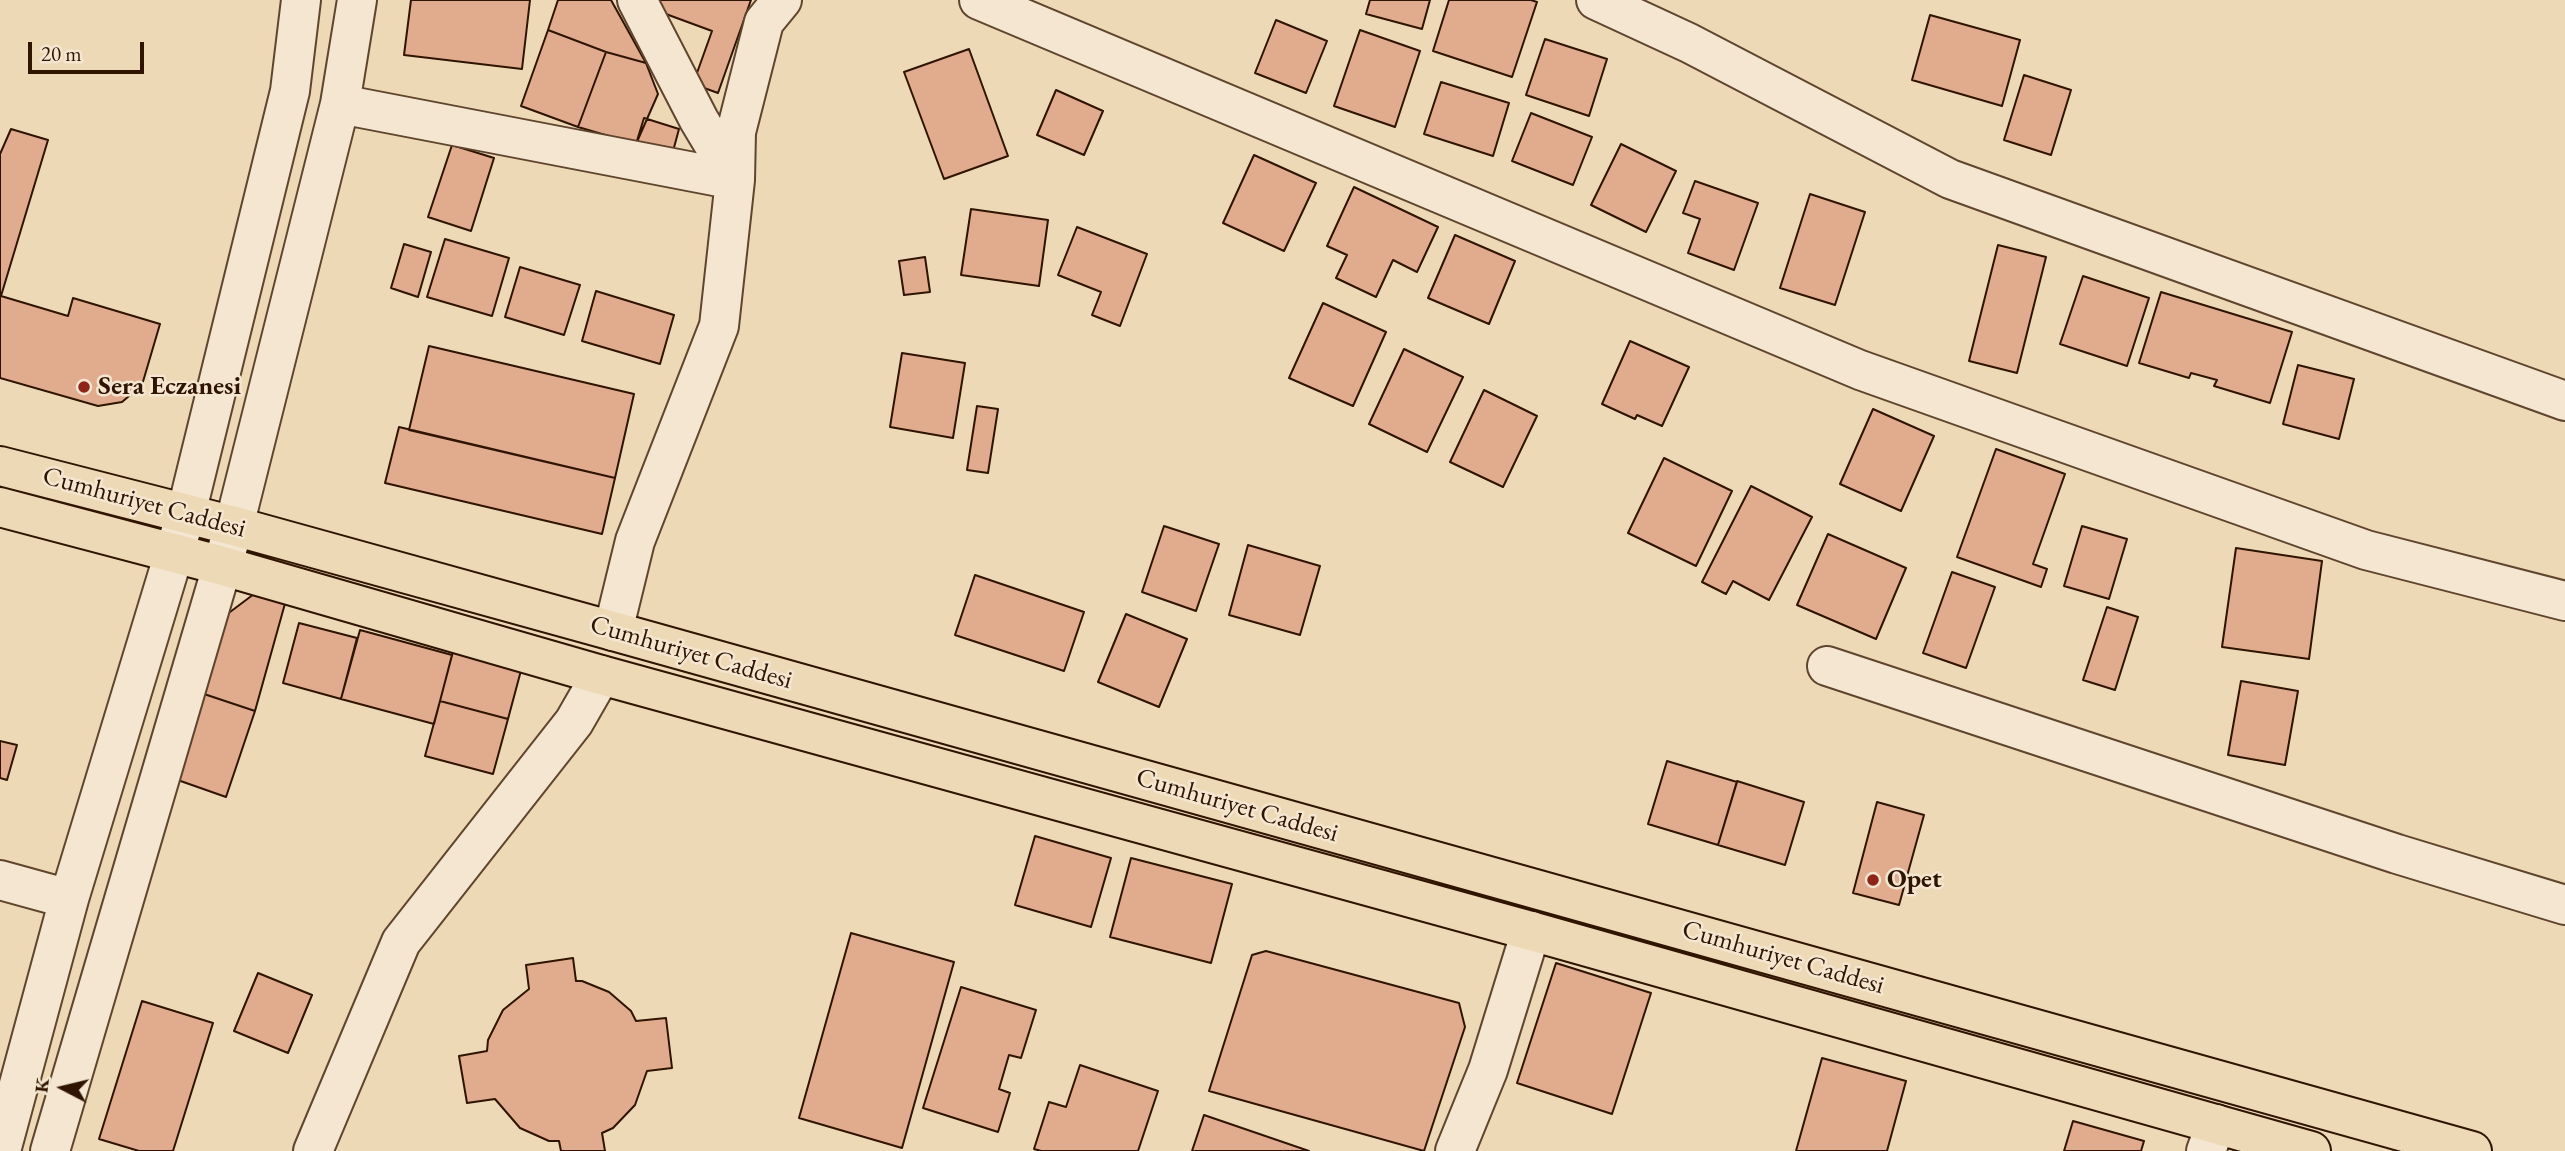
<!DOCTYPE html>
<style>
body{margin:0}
#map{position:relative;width:2565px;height:1151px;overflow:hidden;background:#eed9b6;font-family:"EB Garamond",serif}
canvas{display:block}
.north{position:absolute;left:28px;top:1053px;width:70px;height:70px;-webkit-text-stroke:5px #f4e6d0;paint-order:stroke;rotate:277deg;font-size:19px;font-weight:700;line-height:28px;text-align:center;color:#2f1400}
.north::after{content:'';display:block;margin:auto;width:24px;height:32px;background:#2f1400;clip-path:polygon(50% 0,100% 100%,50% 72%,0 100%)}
.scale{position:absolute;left:28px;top:42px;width:116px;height:32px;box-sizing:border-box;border:4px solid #2f1400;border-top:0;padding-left:9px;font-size:21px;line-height:24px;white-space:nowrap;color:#2f1400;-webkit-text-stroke:5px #f4e6d0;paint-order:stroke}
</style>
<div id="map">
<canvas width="2565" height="1151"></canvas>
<div class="north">K</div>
<div class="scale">20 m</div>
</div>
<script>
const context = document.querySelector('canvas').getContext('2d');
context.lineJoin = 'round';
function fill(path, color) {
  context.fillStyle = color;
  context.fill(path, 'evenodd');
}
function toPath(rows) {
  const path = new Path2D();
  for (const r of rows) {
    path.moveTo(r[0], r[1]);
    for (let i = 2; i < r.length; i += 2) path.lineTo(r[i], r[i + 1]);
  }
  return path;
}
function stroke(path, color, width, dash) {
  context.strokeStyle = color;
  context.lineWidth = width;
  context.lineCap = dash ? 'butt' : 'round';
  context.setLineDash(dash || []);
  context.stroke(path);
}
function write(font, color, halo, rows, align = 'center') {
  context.font = font + ' "EB Garamond",serif';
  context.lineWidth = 5;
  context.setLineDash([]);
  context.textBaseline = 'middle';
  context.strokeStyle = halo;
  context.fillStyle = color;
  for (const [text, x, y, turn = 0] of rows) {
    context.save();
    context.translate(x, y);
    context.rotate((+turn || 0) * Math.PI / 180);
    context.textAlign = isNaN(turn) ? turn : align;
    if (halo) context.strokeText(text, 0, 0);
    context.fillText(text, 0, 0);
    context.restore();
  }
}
const building = toPath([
 [411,0,530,0,522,69,404,55,411,0],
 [558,0,611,0,646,63,606,52,548,30,558,0],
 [659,0,751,0,718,93,693,84,712,31,655,10,659,0],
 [1370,0,1430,0,1422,29,1366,14,1370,0],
 [1449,0,1531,0,1537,2,1512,77,1433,51,1449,0],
 [1930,15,2020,40,2002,106,1912,80,1930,15],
 [1276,20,1327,41,1306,93,1255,73,1276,20],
 [548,30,606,52,578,127,521,106,548,30],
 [1360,30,1420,51,1395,127,1334,106,1360,30],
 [1545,39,1607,59,1589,116,1526,95,1545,39],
 [969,49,1008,156,944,179,904,72,969,49],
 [606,52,646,63,658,94,636,144,578,127,606,52],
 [2024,75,2071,90,2051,155,2004,140,2024,75],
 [1441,82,1509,103,1493,156,1424,134,1441,82],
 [1056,90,1103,111,1084,155,1037,135,1056,90],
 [1531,113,1592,137,1573,185,1512,161,1531,113],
 [644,118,679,129,672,155,636,144,644,118],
 [11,129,48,140,1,296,68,316,73,298,160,324,142,385,122,402,98,406,0,378,0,154,11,129],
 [1621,144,1676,171,1646,232,1591,205,1621,144],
 [452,145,494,158,471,231,428,217,452,145],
 [1254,155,1316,183,1284,251,1223,223,1254,155],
 [1695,181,1758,203,1734,270,1688,253,1700,219,1683,213,1695,181],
 [1354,187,1438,227,1417,272,1393,260,1376,297,1336,278,1347,255,1327,246,1354,187],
 [1810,194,1865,212,1835,305,1780,288,1810,194],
 [971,209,1048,220,1039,286,961,275,971,209],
 [1077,227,1147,254,1120,326,1092,315,1101,292,1058,275,1077,227],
 [1455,235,1515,261,1489,324,1428,298,1455,235],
 [445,239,509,258,492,316,427,297,445,239],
 [404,244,431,252,418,297,391,288,404,244],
 [1998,245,2046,257,2017,373,1969,361,1998,245],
 [925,257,930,292,904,295,899,261,925,257],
 [520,267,580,285,564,335,505,317,520,267],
 [2083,276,2149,298,2127,366,2060,344,2083,276],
 [596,291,674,315,660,364,582,341,596,291],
 [2161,292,2292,332,2270,403,2214,386,2217,380,2191,373,2189,378,2139,363,2161,292],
 [1323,303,1386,332,1353,406,1289,378,1323,303],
 [1630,341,1689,367,1662,426,1637,415,1635,419,1602,404,1630,341],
 [429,346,634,394,615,478,409,430,429,346],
 [1404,349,1463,377,1427,452,1369,424,1404,349],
 [902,353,965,363,953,438,890,427,902,353],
 [2298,365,2354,379,2339,439,2283,424,2298,365],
 [1484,390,1537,416,1503,487,1450,462,1484,390],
 [977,406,998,409,988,473,967,470,977,406],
 [1873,409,1934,436,1901,511,1840,484,1873,409],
 [399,427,615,478,602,534,385,483,399,427],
 [1996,449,2065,474,2033,564,2047,569,2041,587,1957,557,1996,449],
 [1664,458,1732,491,1696,566,1628,533,1664,458],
 [1751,486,1812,517,1769,600,1733,581,1726,594,1702,582,1751,486],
 [1164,526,1219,544,1196,611,1142,592,1164,526],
 [2082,526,2127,539,2109,599,2064,586,2082,526],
 [1828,534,1906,568,1876,639,1797,605,1828,534],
 [1248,545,1320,566,1300,635,1229,615,1248,545],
 [2236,548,2322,561,2309,659,2222,647,2236,548],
 [1952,572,1995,587,1966,668,1923,653,1952,572],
 [975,575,1084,612,1064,671,955,635,975,575],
 [258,591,286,600,255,711,201,693,226,615,258,591],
 [2107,607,2138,617,2115,690,2083,680,2107,607],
 [1126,614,1187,639,1159,707,1098,682,1126,614],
 [299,623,357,638,341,699,283,683,299,623],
 [360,630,452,655,434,724,341,699,360,630],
 [455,644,523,663,508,719,440,701,455,644],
 [2241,681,2298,691,2285,765,2228,755,2241,681],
 [201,693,255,711,226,797,172,778,201,693],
 [440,701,508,719,493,774,425,756,440,701],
 [0,741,17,745,7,780,0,778,0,741],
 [1667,761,1737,782,1718,845,1648,824,1667,761],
 [1737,781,1804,802,1785,865,1718,845,1737,781],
 [1877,802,1924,815,1899,905,1853,893,1877,802],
 [1035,836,1111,858,1091,927,1015,905,1035,836],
 [1131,858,1232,884,1211,963,1110,937,1131,858],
 [851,933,954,962,902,1148,799,1118,851,933],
 [1266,951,1459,1003,1465,1027,1424,1151,1209,1091,1252,955,1266,951],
 [573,958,576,981,582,981,609,992,631,1011,636,1021,666,1018,672,1068,647,1071,635,1105,613,1128,602,1133,605,1151,561,1151,559,1141,549,1141,520,1128,495,1099,467,1103,459,1056,487,1051,488,1040,503,1010,529,989,526,965,573,958],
 [1556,963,1651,993,1612,1114,1517,1083,1556,963],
 [258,973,312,995,288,1053,234,1031,258,973],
 [961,987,1036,1010,1021,1058,1009,1055,999,1089,1010,1093,998,1132,923,1108,961,987],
 [142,1001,213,1023,173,1151,139,1151,99,1139,142,1001],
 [1822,1058,1906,1081,1887,1151,1796,1151,1822,1058],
 [1080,1065,1158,1091,1138,1151,1041,1151,1034,1149,1049,1102,1066,1107,1080,1065],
 [1204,1115,1309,1151,1192,1151,1204,1115],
 [2073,1121,2144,1141,2141,1151,2064,1151,2073,1121]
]);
const minor = toPath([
 [637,0,699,120,735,180],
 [979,0,1860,370,2366,550,2565,601],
 [1596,0,1689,43,1950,179,2565,401],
 [340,104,735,180],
 [613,631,635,541,719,326,735,180,736,132,764,22,782,0],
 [1827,666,2397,854,2565,905],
 [0,880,69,899],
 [1,1151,69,899,186,514,290,91,301,0],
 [50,1151,234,526,340,104,357,0],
 [313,1151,401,942,574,722,601,675],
 [1455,1151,1488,1070,1531,931],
 [2206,1151,2216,1124]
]);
const major = toPath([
 [0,466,234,526,613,631,2472,1151],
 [0,507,223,566,601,675,1531,931,2311,1151]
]);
const markers = [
 [84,387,7,"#8f2418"],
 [1873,880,7,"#8f2418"]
];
const poiNames = [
 ["Sera Eczanesi",98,387],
 ["Opet",1887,880]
];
const streetNames = [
 ["Cumhuriyet Caddesi",144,503,15],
 ["Cumhuriyet Caddesi",691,653,16],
 ["Cumhuriyet Caddesi",1237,806,16],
 ["Cumhuriyet Caddesi",1783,958,16]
];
fill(building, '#e1ab8e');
stroke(building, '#2f1400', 2);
stroke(minor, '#5f452e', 42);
stroke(major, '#2f1400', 42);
stroke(minor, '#f4e6d0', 38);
stroke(major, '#eed9b6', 38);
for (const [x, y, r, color] of markers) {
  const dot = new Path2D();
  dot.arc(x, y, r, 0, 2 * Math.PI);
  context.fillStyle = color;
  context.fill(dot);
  stroke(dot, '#f4e6d0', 2.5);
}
write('bold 26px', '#2f1400', '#f4e6d0', poiNames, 'left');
write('26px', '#2f1400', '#f4e6d0', streetNames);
</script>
